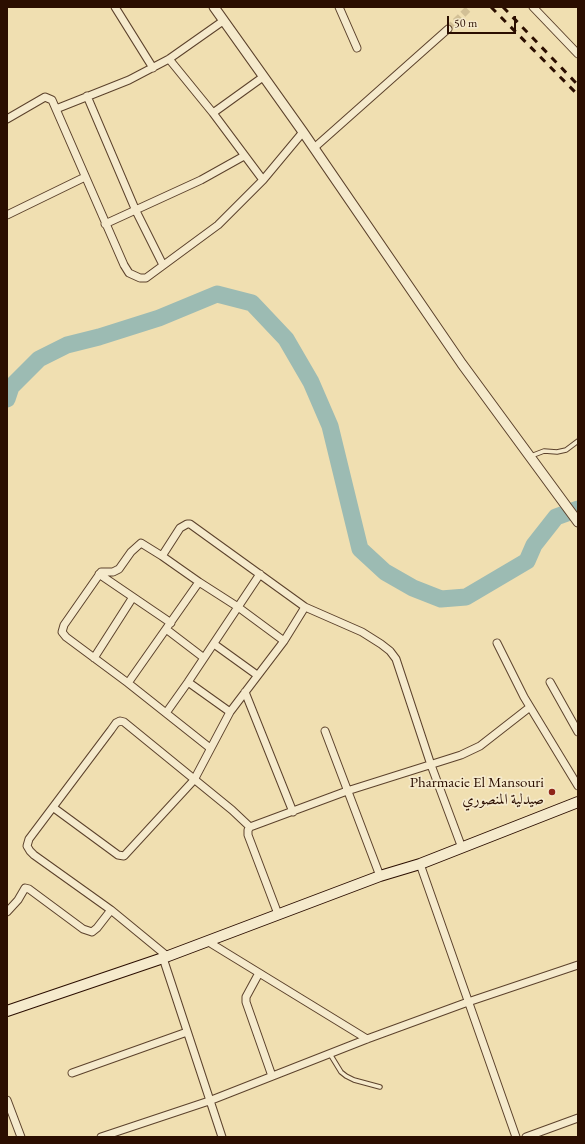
<!DOCTYPE html>
<meta charset="utf-8">
<style>
body{margin:0}
#map{position:relative;width:585px;height:1144px;overflow:hidden;background:#f0dfb1;font-family:"EB Garamond",serif}
canvas{display:block}
.frame{position:absolute;inset:0;border:8px solid #2b0e00;pointer-events:none}
.scale{position:absolute;left:447px;top:16px;width:69px;height:18px;box-sizing:border-box;border:2px solid #2b0e00;border-top:0;padding-left:5px;font-size:12px;line-height:14px;white-space:nowrap;color:#2b0e00;-webkit-text-stroke:3px #f5eacc;paint-order:stroke}
</style>
<div id="map">
<canvas width="585" height="1144"></canvas>
<div class="frame"></div>
<div class="scale">50 m</div>
</div>
<script>
const context = document.querySelector('canvas').getContext('2d');
context.lineJoin = 'round';
function toPath(rows) {
  const path = new Path2D();
  for (const r of rows) {
    path.moveTo(r[0], r[1]);
    for (let i = 2; i < r.length; i += 2) path.lineTo(r[i], r[i + 1]);
  }
  return path;
}
function stroke(path, color, width, dash) {
  context.strokeStyle = color;
  context.lineWidth = width;
  context.lineCap = dash ? 'butt' : 'round';
  context.setLineDash(dash || []);
  context.stroke(path);
}
function write(font, color, halo, rows, align = 'center') {
  context.font = font + ' "EB Garamond",Amiri,serif';
  context.lineWidth = 3.5;
  context.setLineDash([]);
  context.textBaseline = 'middle';
  context.strokeStyle = halo;
  context.fillStyle = color;
  for (const [text, x, y, turn = 0] of rows) {
    context.save();
    context.translate(x, y);
    context.rotate((+turn || 0) * Math.PI / 180);
    context.textAlign = isNaN(turn) ? turn : align;
    if (halo) context.strokeText(text, 0, 0);
    context.fillText(text, 0, 0);
    context.restore();
  }
}
const river = toPath([
 [7,399,11,387,39,359,67,345,99,337,159,318,217,294,252,303,286,339,311,382,330,426,360,549,385,572,413,588,441,599,466,597,527,561,534,545,556,517,578,509]
]);
const minorTunnel = toPath([
 [448,29,470,7]
]);
const service = toPath([
 [531,456,544,451,557,452,566,450,578,441],
 [330,1054,341,1072,346,1076,354,1080,380,1087]
]);
const minor = toPath([
 [115,7,153,68],
 [339,7,357,48],
 [533,7,578,54],
 [169,59,213,113,263,180],
 [87,96,136,211,163,265],
 [56,109,129,80,169,59,223,21],
 [213,113,263,77],
 [7,119,45,97,52,100,124,265,129,273,140,278,146,278,218,225,263,180,303,132],
 [314,148,448,29],
 [7,215,85,177],
 [105,224,201,180,244,156],
 [162,556,199,582,238,607,284,641],
 [99,574,171,623],
 [199,582,128,683,210,748],
 [166,629,204,658],
 [497,643,524,697,578,786],
 [214,644,257,675],
 [94,658,133,597],
 [188,682,230,712],
 [550,682,578,732],
 [128,683,66,637,62,632,64,625,101,572,113,572,119,569,131,552,141,543,162,556,180,528,187,524,190,524,305,607,362,632,381,644,390,651,396,659,431,765,462,848],
 [245,692,293,812],
 [166,713,188,682,260,574],
 [325,731,380,876],
 [54,808,118,855,124,856,194,780,230,712,284,641,305,607],
 [420,864,516,1137],
 [7,912,18,900,25,888,29,889,83,929,92,932,97,928,111,910],
 [278,914,248,835,248,830,250,827,347,791,461,755,480,746,530,707],
 [207,941,367,1039],
 [167,956,111,910,34,855,30,851,27,846,29,839,111,730,116,723,120,721,124,722,232,810,250,827],
 [163,958,222,1137],
 [259,973,246,997,246,1002,272,1076],
 [72,1073,187,1032],
 [7,1100,21,1137],
 [101,1137,209,1101,367,1039,468,1002,578,965],
 [526,1137,578,1118]
]);
const tertiary = toPath([
 [214,7,303,132,462,364,578,522]
]);
const secondary = toPath([
 [7,1011,163,958,380,876,420,864,578,802]
]);
const rail = toPath([
 [491,7,578,95],
 [503,7,578,85]
]);
const markers = [
 [552,792,4,"#8f2418"]
];
const poiNames = [
 ["Pharmacie El Mansouri",544,783],
 ["صيدلية المنصوري",544,800]
];
stroke(river, '#9cbbb3', 17);
stroke(minorTunnel, '#d2c096', 7, [7, 3.5]);
stroke(service, '#5c422c', 5.5);
stroke(minor, '#5c422c', 9);
stroke(tertiary, '#5c422c', 11);
stroke(secondary, '#2b0e00', 12);
stroke(service, '#f5eacc', 3.5);
stroke(minor, '#f5eacc', 7);
stroke(tertiary, '#f5eacc', 9);
stroke(secondary, '#f5eacc', 10);
stroke(rail, '#2b0e00', 3, [7, 7]);
for (const [x, y, r, color] of markers) {
  const dot = new Path2D();
  dot.arc(x, y, r, 0, 2 * Math.PI);
  context.fillStyle = color;
  context.fill(dot);
  stroke(dot, '#f5eacc', 1.5);
}
write('15px', '#2b0e00', '#f5eacc', poiNames, 'right');
</script>
